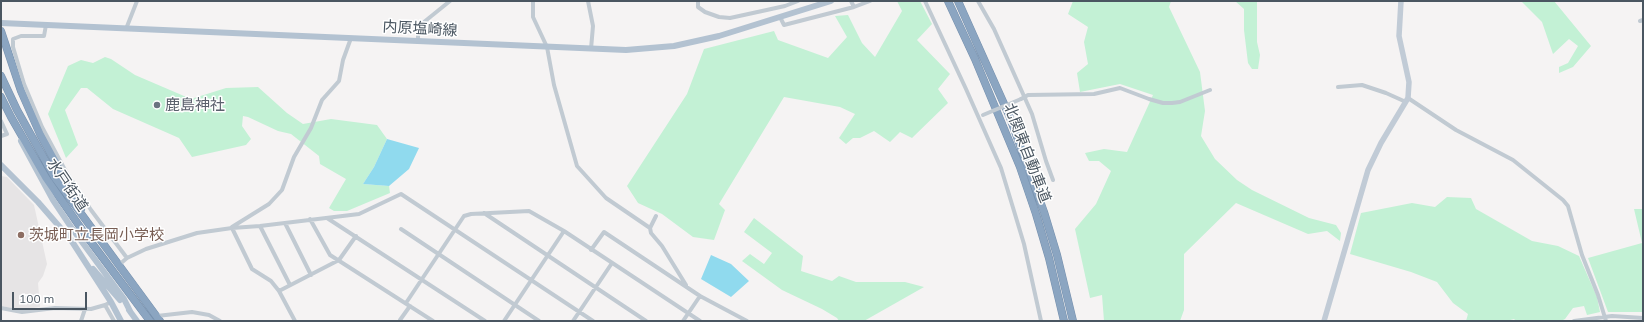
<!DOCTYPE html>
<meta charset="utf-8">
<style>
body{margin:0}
#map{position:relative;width:1644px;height:322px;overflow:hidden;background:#f5f3f3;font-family:Mulish,sans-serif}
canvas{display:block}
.frame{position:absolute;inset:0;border:2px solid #4a5661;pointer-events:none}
.scale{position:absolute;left:12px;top:292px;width:75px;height:18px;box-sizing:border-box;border:2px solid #4a5661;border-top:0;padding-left:5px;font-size:12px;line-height:14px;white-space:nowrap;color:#4a5661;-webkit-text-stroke:3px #fff;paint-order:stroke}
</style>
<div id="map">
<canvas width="1644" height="322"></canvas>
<div class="frame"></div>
<div class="scale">100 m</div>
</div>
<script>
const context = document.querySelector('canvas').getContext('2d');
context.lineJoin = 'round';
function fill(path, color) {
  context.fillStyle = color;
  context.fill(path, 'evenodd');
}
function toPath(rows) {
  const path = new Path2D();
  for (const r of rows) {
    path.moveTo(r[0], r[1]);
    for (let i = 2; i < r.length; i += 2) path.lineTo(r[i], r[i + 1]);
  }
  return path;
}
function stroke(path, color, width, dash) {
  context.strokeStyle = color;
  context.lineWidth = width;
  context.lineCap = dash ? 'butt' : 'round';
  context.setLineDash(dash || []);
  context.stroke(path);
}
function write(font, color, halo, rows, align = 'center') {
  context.font = font + ' Mulish,"Noto Sans JP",sans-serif';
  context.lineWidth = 3;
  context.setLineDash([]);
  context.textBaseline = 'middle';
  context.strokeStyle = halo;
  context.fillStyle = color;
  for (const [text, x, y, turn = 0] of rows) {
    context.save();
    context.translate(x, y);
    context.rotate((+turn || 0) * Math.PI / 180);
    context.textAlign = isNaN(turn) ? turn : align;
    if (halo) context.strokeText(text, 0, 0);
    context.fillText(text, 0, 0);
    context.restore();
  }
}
const education = toPath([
 [1,176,7,177,34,205,47,264,43,276,38,283,40,307,21,310,1,306]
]);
const green = toPath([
 [897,1,920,1,932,24,917,40,950,74,938,89,948,103,912,138,900,132,890,142,874,131,860,138,853,138,846,144,839,138,855,114,840,107,784,97,719,204,725,210,714,240,693,237,662,214,638,203,627,186,687,94,704,49,774,31,778,40,828,58,847,37,835,16,848,15,862,43,875,57,902,11],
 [1073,1,1171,1,1169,7,1200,72,1205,111,1201,136,1215,159,1237,180,1252,190,1309,218,1336,225,1341,233,1340,241,1327,231,1308,234,1236,203,1184,254,1184,310,1180,321,1104,321,1102,295,1090,298,1075,229,1096,204,1111,171,1099,161,1089,161,1085,153,1104,149,1127,152,1153,95,1120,84,1080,92,1077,73,1088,64,1084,42,1088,27,1068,14],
 [1235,1,1257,1,1257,42,1260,55,1258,69,1252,69,1248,63,1244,30,1244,9],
 [1521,1,1554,1,1591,46,1573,67,1559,73,1559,67,1568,63,1578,46,1569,39,1553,54,1542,22],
 [105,57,111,59,135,75,191,99,226,88,258,87,287,113,303,124,331,119,377,125,387,139,374,167,363,184,389,186,390,193,347,211,334,211,329,208,346,179,320,164,319,156,291,134,278,131,248,117,243,116,242,126,251,139,246,145,192,157,179,138,113,109,87,88,81,88,65,110,78,145,66,158,48,114,68,66,81,60,93,63],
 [1447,197,1471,198,1476,209,1532,241,1558,246,1579,256,1597,297,1600,312,1587,315,1584,306,1573,308,1565,319,1561,321,1516,321,1514,319,1507,321,1466,321,1468,314,1453,303,1437,282,1411,272,1350,254,1361,213,1412,203,1435,207],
 [1634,209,1643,209,1643,312,1608,312,1588,258,1642,243],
 [754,218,803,256,801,271,832,281,839,276,856,282,905,282,924,287,864,321,839,321,837,318,822,309,782,290,742,261,750,254,764,264,772,253,744,232]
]);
const water = toPath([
 [387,139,419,148,409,169,389,186,363,184,374,167],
 [711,255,731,264,749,281,731,297,701,279]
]);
const street = toPath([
 [533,1,533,17,547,47,554,85,577,166,606,198,650,228,651,233,662,246,686,285],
 [588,1,593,26,591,49],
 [698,1,698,7,705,12,719,17,730,18,785,6,798,1],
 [851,1,854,7],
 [925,1,966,89,1001,168,1024,244,1041,321],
 [978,1,994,29,1032,114,1046,161,1053,180],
 [780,17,784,25,854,7,870,1],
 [1640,21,1643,20],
 [46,25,44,36,21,36,13,39,13,47,24,84,42,127,65,170,91,210,127,258],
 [126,29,137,1],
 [418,42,418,32,424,22,450,1],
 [1338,87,1362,85,1386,93,1406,102],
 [1408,98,1456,130,1513,160,1563,200,1568,206,1582,255,1598,295,1606,321],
 [1021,99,1028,95,1094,94,1120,88,1149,99,1163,103,1172,103,1180,102,1210,90],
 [1,121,7,134,1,136],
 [484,213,646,321],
 [327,218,485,321],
 [310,219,330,255,433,321],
 [285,223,311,275],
 [260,226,290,285],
 [232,227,269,204,282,190,294,157,311,128,322,100,339,81,343,60,351,38],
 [232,228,252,269,271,281,279,291,295,321],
 [650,228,656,216],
 [401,229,539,321],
 [591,250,604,232,700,296,747,321],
 [120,264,127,258,146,249,197,233,232,228,260,226,359,214,401,194,593,321],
 [279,291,339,260,356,236],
 [406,303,464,216,471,214,529,211,564,231,700,321],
 [105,305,114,321],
 [1,308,22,312,55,308,91,309,105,305,111,302],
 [157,316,192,312,209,315,220,321],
 [400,320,410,306],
 [81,321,85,309],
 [504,321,564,231],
 [573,321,612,263],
 [683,321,700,296],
 [1574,321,1612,316,1643,318]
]);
const secondary = toPath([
 [1324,321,1368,170,1381,143,1408,98,1409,82,1399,36,1401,1]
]);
const primary = toPath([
 [1,23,626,50,674,46,719,36,831,1],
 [21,141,53,200,71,227,124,299,131,313],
 [1,165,38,202,71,240,111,302,121,321],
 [93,269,120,300],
 [129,310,137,321]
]);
const highway = toPath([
 [948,1,975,59,1020,167,1036,214,1049,258,1064,321],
 [958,1,1009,115,1044,212,1057,255,1073,321],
 [1,31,21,91,40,134,81,209],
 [1,76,17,110,55,178,160,321],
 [1,97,11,117,46,178,85,234,150,321]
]);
const streetBridge = toPath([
 [983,115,1021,99]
]);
const markers = [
 [157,105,4,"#6b7280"],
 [21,235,4,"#8d6e63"]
];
const streetNames = [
 ["内原塩崎線",420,29,3],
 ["北関東自動車道",1027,153,69],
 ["水戸街道",67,185,56]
];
const worshipNames = [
 ["鹿島神社",165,105]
];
const educationNames = [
 ["茨城町立長岡小学校",29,235]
];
fill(education, '#e6e4e5');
fill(green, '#c3f1d5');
fill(water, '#90daee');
stroke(highway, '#7690ad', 8);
stroke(street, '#c1cad2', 4);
stroke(secondary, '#c1cbd6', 5.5);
stroke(primary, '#b3c2d1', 6);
stroke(highway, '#8ba5c1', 7);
stroke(streetBridge, '#c1cad2', 4);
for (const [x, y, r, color] of markers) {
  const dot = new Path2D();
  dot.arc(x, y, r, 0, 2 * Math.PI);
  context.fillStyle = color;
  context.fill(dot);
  stroke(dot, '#fff', 1.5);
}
write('15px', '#4a5661', '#fff', streetNames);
write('15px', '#5b616d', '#fff', worshipNames, 'left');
write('15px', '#785e54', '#fff', educationNames, 'left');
</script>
